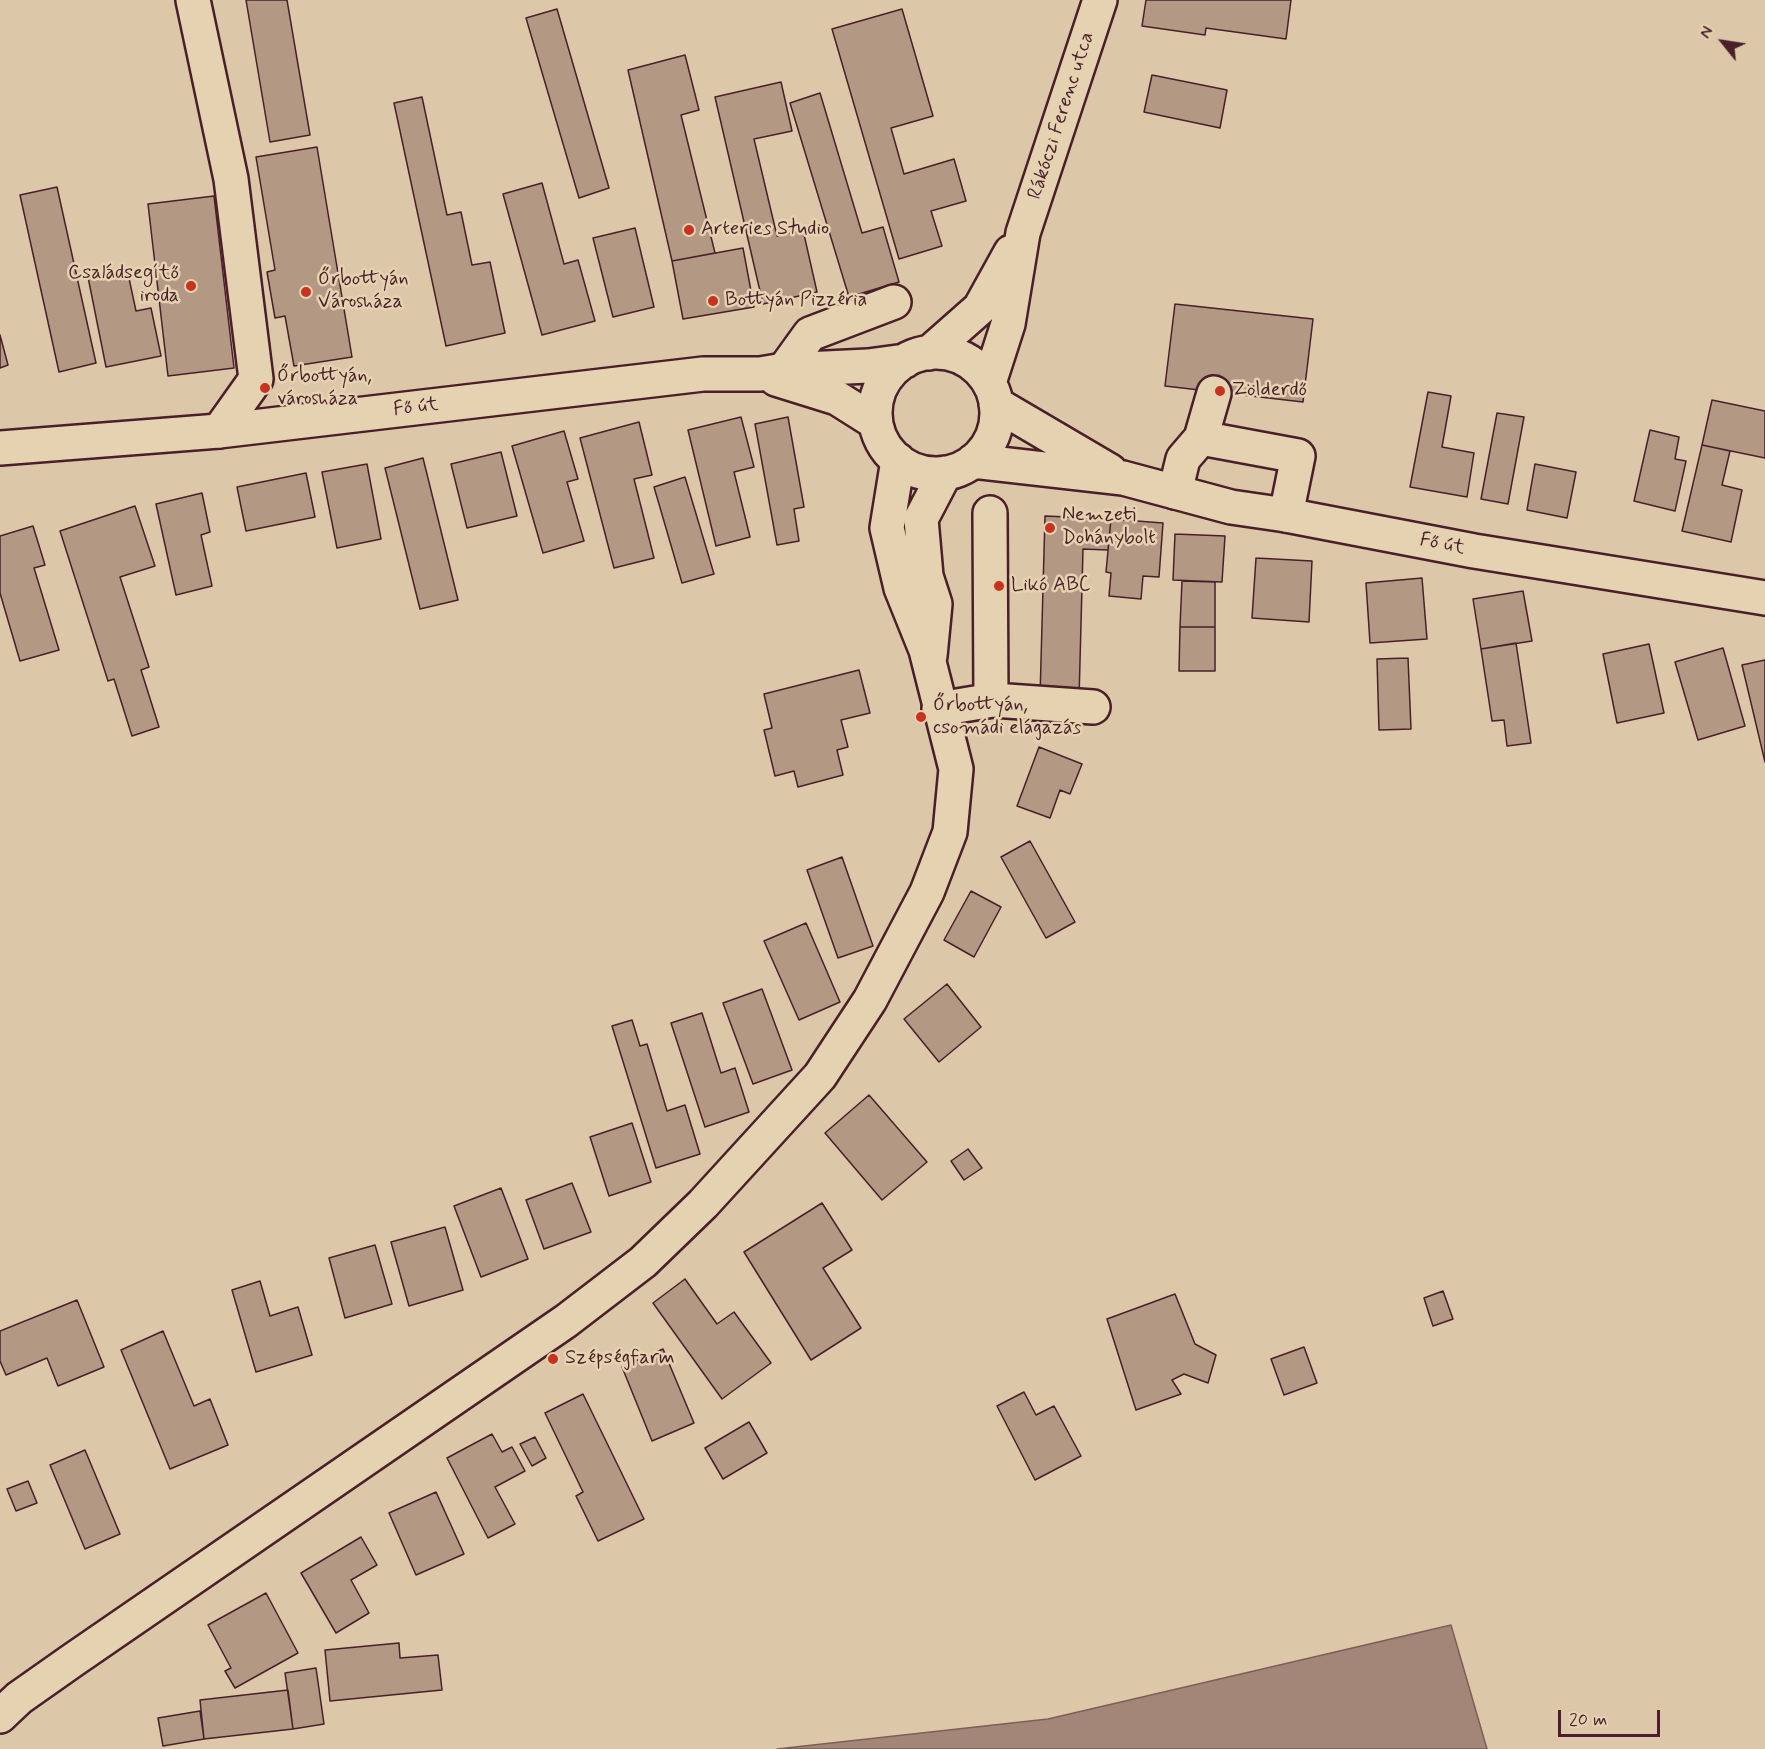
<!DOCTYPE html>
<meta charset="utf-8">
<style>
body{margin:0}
#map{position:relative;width:1765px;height:1749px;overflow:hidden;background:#dcc7a8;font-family:Mynerve,sans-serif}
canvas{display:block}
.north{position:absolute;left:1693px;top:12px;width:60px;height:60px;-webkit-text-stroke:4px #e5d2b0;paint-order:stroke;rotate:300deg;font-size:16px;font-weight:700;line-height:24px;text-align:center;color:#4a1f2b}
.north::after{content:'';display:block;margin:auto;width:21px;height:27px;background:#4a1f2b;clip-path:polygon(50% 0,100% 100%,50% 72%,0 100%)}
.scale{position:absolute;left:1558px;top:1710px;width:102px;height:27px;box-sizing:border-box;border:3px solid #4a1f2b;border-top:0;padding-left:8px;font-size:18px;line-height:21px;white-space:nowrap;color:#4a1f2b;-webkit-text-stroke:4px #e5d2b0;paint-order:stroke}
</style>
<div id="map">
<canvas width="1765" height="1749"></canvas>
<div class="north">N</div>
<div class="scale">20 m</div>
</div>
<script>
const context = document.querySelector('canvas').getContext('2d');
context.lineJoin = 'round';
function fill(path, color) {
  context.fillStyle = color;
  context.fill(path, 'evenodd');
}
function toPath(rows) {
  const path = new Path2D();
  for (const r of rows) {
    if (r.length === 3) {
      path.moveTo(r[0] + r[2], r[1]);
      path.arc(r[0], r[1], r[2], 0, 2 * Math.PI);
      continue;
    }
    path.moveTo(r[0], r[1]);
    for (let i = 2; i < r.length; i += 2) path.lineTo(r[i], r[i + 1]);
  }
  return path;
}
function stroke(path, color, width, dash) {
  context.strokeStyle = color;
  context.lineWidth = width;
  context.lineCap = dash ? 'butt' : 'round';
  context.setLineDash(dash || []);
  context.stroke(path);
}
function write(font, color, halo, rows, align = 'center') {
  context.font = font + ' Mynerve,sans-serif';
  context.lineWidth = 5;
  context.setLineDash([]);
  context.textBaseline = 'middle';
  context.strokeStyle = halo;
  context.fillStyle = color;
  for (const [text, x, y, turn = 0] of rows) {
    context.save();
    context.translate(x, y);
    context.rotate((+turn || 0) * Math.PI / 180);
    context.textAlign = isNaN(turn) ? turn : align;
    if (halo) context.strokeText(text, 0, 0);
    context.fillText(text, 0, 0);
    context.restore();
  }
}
const water = toPath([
 [1451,1625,1487,1749,777,1749,1048,1719,1451,1625]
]);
const building = toPath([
 [246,0,287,0,310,135,270,142,246,0],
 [1146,0,1291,0,1286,39,1206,28,1205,35,1142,26,1146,0],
 [557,9,609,188,579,198,526,18,557,9],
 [902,9,933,116,891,128,904,174,954,159,966,201,931,211,942,246,899,259,832,29,902,9],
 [685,55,699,110,681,115,715,253,672,261,628,70,685,55],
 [1152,75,1227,90,1220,128,1144,112,1152,75],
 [781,82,792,131,754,139,777,236,803,230,817,292,763,304,715,97,781,82],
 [820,93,862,233,883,227,899,282,849,297,790,103,820,93],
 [422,97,447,215,461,212,472,265,490,262,505,333,446,346,394,103,422,97],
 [317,147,352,357,294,366,285,316,275,318,267,272,275,270,256,157,317,147],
 [542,183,564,264,578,260,595,321,542,335,503,194,542,183],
 [57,187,96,363,59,372,20,195,57,187],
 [214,196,234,368,168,376,148,204,214,196],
 [635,228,654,307,613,317,593,238,635,228],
 [743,248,754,307,683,319,672,261,743,248],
 [127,269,136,311,151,308,161,356,106,367,88,277,127,269],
 [1175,304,1313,319,1303,402,1165,386,1175,304],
 [0,335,8,365,0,368,0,335],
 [1428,392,1451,396,1442,447,1474,453,1467,497,1410,487,1428,392],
 [1712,400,1765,411,1765,458,1702,445,1712,400],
 [1497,413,1524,417,1508,504,1481,499,1497,413],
 [741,417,754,467,734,472,750,537,716,546,688,430,741,417],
 [788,417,804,507,794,509,799,541,777,545,755,424,788,417],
 [639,422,652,475,634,479,654,558,614,568,580,438,639,422],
 [1650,430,1679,437,1675,459,1686,461,1675,511,1634,501,1650,430],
 [564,431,578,479,567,482,584,541,543,553,512,446,564,431],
 [1702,445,1730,451,1722,485,1742,490,1731,542,1682,531,1702,445],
 [501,452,517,516,467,528,451,464,501,452],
 [423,458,458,600,420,609,385,468,423,458],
 [367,464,381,539,337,548,322,472,367,464],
 [1535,464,1576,472,1567,518,1527,510,1535,464],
 [306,473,315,517,246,531,237,487,306,473],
 [685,477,714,574,682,583,654,487,685,477],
 [202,493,210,532,201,535,212,586,176,595,156,504,202,493],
 [135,506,155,566,120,577,149,667,141,670,159,727,132,736,114,679,108,681,60,531,135,506],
 [1045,516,1111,519,1108,550,1083,549,1079,699,1040,697,1045,516],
 [1111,519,1163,523,1159,577,1143,576,1141,599,1109,596,1111,573,1106,572,1111,519],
 [33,526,45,565,34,568,59,650,20,661,0,593,0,536,33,526],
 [1175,534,1225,536,1222,582,1173,580,1175,534],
 [1256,558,1312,561,1309,622,1252,618,1256,558],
 [1422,578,1427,639,1370,643,1366,583,1422,578],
 [1182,581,1215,582,1215,627,1180,627,1182,581],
 [1523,591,1532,641,1481,649,1473,599,1523,591],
 [1180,627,1215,627,1215,671,1179,671,1180,627],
 [1516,643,1531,743,1507,746,1504,720,1492,721,1481,649,1516,643],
 [1649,644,1664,713,1617,723,1603,654,1649,644],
 [1723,648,1745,726,1698,740,1675,662,1723,648],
 [1408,658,1411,729,1379,730,1377,659,1408,658],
 [1765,660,1765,762,1742,665,1765,660],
 [859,670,870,713,841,720,848,747,837,750,843,775,798,787,794,771,775,776,764,730,772,728,764,694,859,670],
 [1039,747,1082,764,1070,794,1060,790,1050,818,1017,806,1039,747],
 [1030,841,1075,922,1046,938,1001,857,1030,841],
 [842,857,873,946,838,958,807,870,842,857],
 [971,891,1001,907,974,957,944,940,971,891],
 [806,923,840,1002,799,1020,764,941,806,923],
 [947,984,981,1027,939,1062,904,1019,947,984],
 [762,989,792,1070,753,1084,723,1003,762,989],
 [702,1013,721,1073,735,1068,749,1112,705,1127,671,1023,702,1013],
 [632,1020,640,1046,647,1044,667,1111,685,1105,700,1154,656,1168,612,1026,632,1020],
 [869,1095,927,1162,882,1200,825,1133,869,1095],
 [632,1123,651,1182,609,1196,590,1137,632,1123],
 [968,1149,982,1168,964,1180,951,1161,968,1149],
 [572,1183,591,1232,544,1249,526,1200,572,1183],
 [501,1188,528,1259,481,1277,454,1206,501,1188],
 [822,1203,852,1250,823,1268,861,1328,811,1360,744,1252,822,1203],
 [445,1227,463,1290,409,1306,391,1242,445,1227],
 [375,1245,392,1304,345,1318,329,1258,375,1245],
 [685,1279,717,1324,734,1312,771,1363,722,1399,653,1303,685,1279],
 [260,1281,270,1316,298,1307,312,1355,256,1372,232,1290,260,1281],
 [1443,1291,1453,1319,1433,1326,1424,1298,1443,1291],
 [1175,1294,1195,1344,1216,1355,1208,1383,1184,1374,1172,1380,1181,1394,1136,1410,1107,1319,1175,1294],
 [77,1300,104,1367,58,1386,47,1358,6,1375,0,1361,0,1331,77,1300],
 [163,1331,194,1406,210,1399,228,1445,170,1469,121,1350,163,1331],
 [1304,1347,1317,1383,1284,1395,1271,1359,1304,1347],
 [663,1349,694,1423,652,1441,622,1367,663,1349],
 [1024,1392,1036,1415,1054,1406,1081,1456,1035,1480,997,1406,1024,1392],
 [583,1394,644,1519,598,1541,576,1496,583,1492,545,1413,583,1394],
 [749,1422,767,1453,723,1479,705,1448,749,1422],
 [492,1434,502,1452,512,1447,525,1471,495,1487,515,1524,488,1538,447,1458,492,1434],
 [535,1437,546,1458,532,1466,520,1444,535,1437],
 [85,1450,120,1534,85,1549,50,1465,85,1450],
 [28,1481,37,1503,16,1511,7,1489,28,1481],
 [436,1492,464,1554,416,1575,389,1513,436,1492],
 [361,1537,377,1565,351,1580,369,1613,336,1633,301,1573,361,1537],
 [266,1593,298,1653,235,1688,225,1671,231,1668,208,1625,266,1593],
 [399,1643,400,1658,438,1655,442,1690,330,1701,325,1650,399,1643],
 [316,1668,324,1724,293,1729,285,1673,316,1668],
 [288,1690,293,1729,204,1739,200,1700,288,1690],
 [200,1711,204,1739,163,1746,158,1718,200,1711]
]);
const minor = toPath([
 [193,0,231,179,256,379,219,431],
 [784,370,810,334,894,302],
 [1201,438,1298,456,1286,515],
 [1175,492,1183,459,1201,438,1214,393],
 [990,513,991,700],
 [939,709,993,700,1093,707]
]);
const major = toPath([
 [936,413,61],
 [929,353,980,308,1011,252],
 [776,379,837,398,875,422],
 [989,383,1008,324,1023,233,1100,0],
 [996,404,1110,471],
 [0,448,219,431,703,374,760,374,784,370,868,366,905,361],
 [973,461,1123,478,1231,507,1286,515,1474,551,1765,598],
 [930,656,935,604,926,576,921,519,945,473],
 [0,1716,19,1698,73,1660,566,1321,643,1262,703,1204,820,1076,870,1000,927,892,950,832,956,769,926,650,901,588,887,528,898,460]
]);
const markers = [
 [689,230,6,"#c8321e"],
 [191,286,6,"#c8321e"],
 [306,292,6,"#c8321e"],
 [713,301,6,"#c8321e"],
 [265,388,6,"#c8321e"],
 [1220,391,6,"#c8321e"],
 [1050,528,6,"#c8321e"],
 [999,586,6,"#c8321e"],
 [921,717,6,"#c8321e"],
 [553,1359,6,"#c8321e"]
];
const streetNames = [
 ["Rákóczi Ferenc utca",1062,116,-72],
 ["Fő út",416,408,-7],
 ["Fő út",1442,545,11]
];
const poiNames = [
 ["Arteries Studio",701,230],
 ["Családsegítő",179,274,"right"],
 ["iroda",179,297,"right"],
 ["Őrbottyán",318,280],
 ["Városháza",318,303],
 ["Bottyán Pizzéria",725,301],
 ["Őrbottyán,",277,377],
 ["városháza",277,400],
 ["Zölderdő",1232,391],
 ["Nemzeti",1062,516],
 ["Dohánybolt",1062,539],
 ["Likó ABC",1011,586],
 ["Őrbottyán,",933,706],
 ["csomádi elágazás",933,729],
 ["Szépségfarm",565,1359]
];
fill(water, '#a38678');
stroke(water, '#7f5d59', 1.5);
fill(building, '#b39884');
stroke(building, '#4a1f2b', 1.5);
stroke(minor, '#4a1f2b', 38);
stroke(major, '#4a1f2b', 38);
stroke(minor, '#e5d2b0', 33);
stroke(major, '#e5d2b0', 33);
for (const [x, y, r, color] of markers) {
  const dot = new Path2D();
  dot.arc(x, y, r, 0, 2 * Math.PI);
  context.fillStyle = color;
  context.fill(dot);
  stroke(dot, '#e5d2b0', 2);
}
write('20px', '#4a1f2b', '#e5d2b0', streetNames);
write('20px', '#4a1f2b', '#e5d2b0', poiNames, 'left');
</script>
